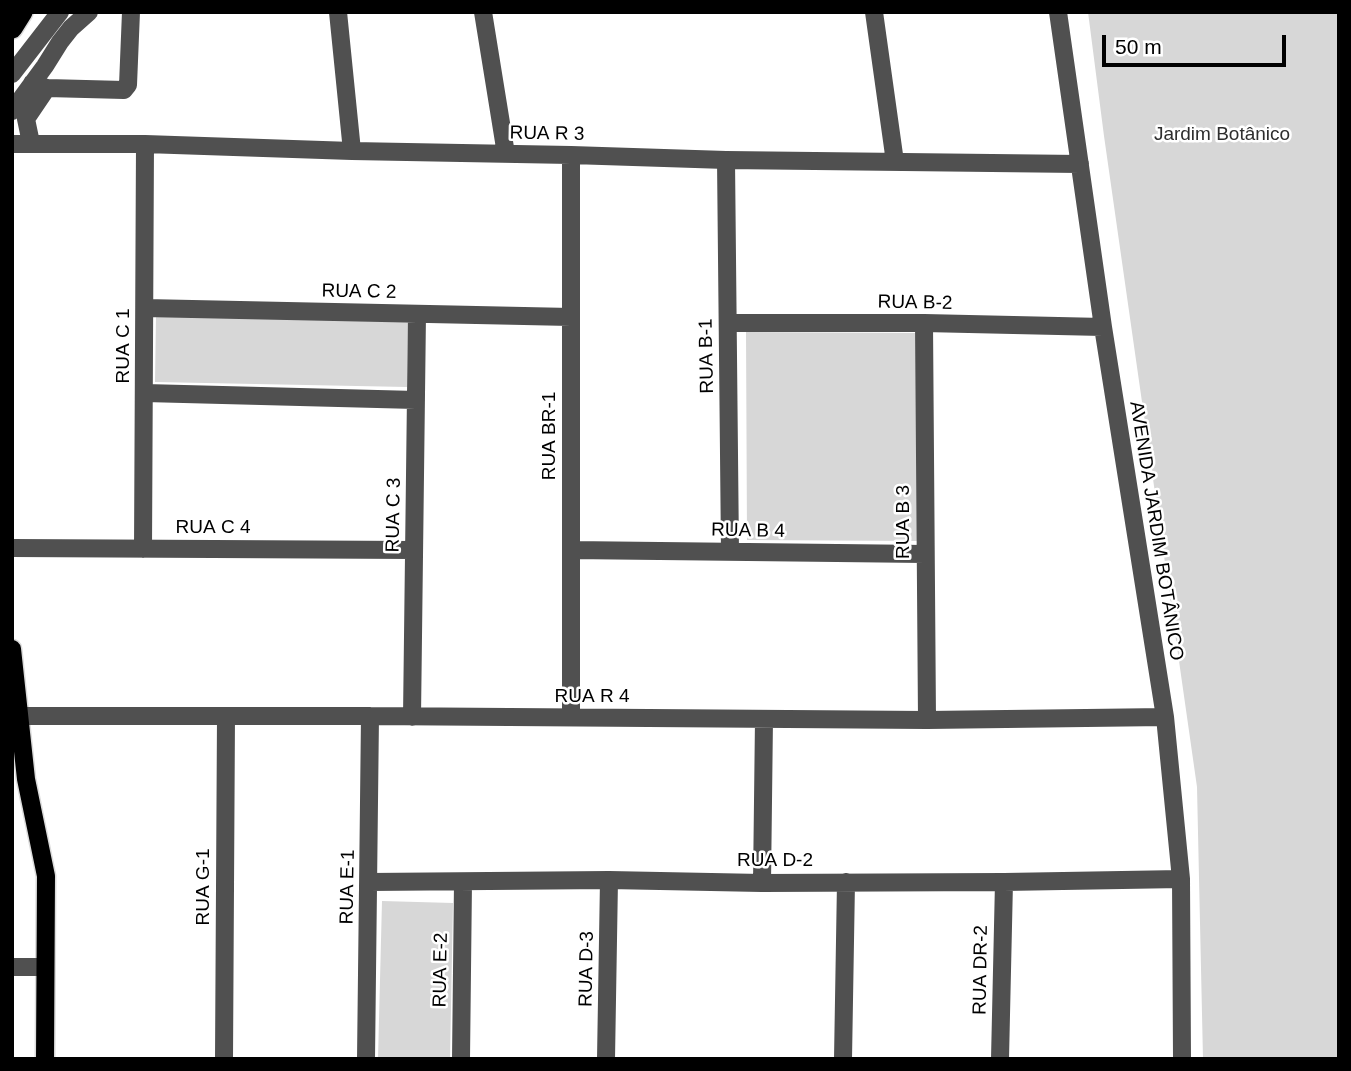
<!DOCTYPE html>
<meta charset="utf-8">
<style>
body{margin:0}
#map{position:relative;width:1351px;height:1071px;overflow:hidden;background:#fff;font-family:Helvetica,sans-serif}
canvas{display:block}
.frame{position:absolute;inset:0;border:14px solid #000;pointer-events:none}
.scale{position:absolute;left:1102px;top:35px;width:184px;height:32px;box-sizing:border-box;border:4px solid #000;border-top:0;padding-left:9px;font-size:21px;line-height:24px;white-space:nowrap;color:#000;-webkit-text-stroke:5px #fff;paint-order:stroke}
</style>
<div id="map">
<canvas width="1351" height="1071"></canvas>
<div class="frame"></div>
<div class="scale">50 m</div>
</div>
<script>
const context = document.querySelector('canvas').getContext('2d');
context.lineJoin = 'round';
function fill(path, color) {
  context.fillStyle = color;
  context.fill(path, 'evenodd');
}
function toPath(rows) {
  const path = new Path2D();
  for (const r of rows) {
    path.moveTo(r[0], r[1]);
    for (let i = 2; i < r.length; i += 2) path.lineTo(r[i], r[i + 1]);
  }
  return path;
}
function stroke(path, color, width, dash) {
  context.strokeStyle = color;
  context.lineWidth = width;
  context.lineCap = dash ? 'butt' : 'round';
  context.setLineDash(dash || []);
  context.stroke(path);
}
function write(font, color, halo, rows, align = 'center') {
  context.font = font + ' Helvetica,sans-serif';
  context.lineWidth = 5;
  context.setLineDash([]);
  context.textBaseline = 'middle';
  context.strokeStyle = halo;
  context.fillStyle = color;
  for (const [text, x, y, turn = 0] of rows) {
    context.save();
    context.translate(x, y);
    context.rotate((+turn || 0) * Math.PI / 180);
    context.textAlign = isNaN(turn) ? turn : align;
    if (halo) context.strokeText(text, 0, 0);
    context.fillText(text, 0, 0);
    context.restore();
  }
}
const green = toPath([
 [1088,12,1339,12,1339,1059,1203,1059,1197,787,1104,136],
 [156,316,408,322,407,387,155,382],
 [746,332,917,333,917,541,747,540],
 [382,901,453,903,450,1059,378,1059]
]);
const minor = toPath([
 [338,12,352,151],
 [483,12,506,154],
 [874,12,895,162],
 [1058,12,1103,327,1165,717,1181,879,1182,1059],
 [12,74,60,12],
 [32,83,47,88,124,90,128,85,131,12],
 [12,111,45,66,60,42,71,28,89,12],
 [31,143,26,119,47,88],
 [12,144,145,144,352,151,571,155,726,160,1080,164],
 [726,160,730,552],
 [145,308,571,317],
 [728,323,924,323,1103,327],
 [924,323,927,720],
 [145,393,416,400],
 [12,548,414,550],
 [143,549,145,144],
 [571,550,925,554],
 [20,716,370,716,927,720,1165,717],
 [412,717,417,314],
 [571,717,571,155],
 [369,882,609,880,762,883,1004,882,1181,879],
 [762,883,764,719],
 [12,967,45,967],
 [224,1059,226,716],
 [366,1059,370,716],
 [461,1059,463,882],
 [606,1059,609,880],
 [843,1059,846,882],
 [1000,1059,1004,882]
]);
const major = toPath([
 [12,649,26,779,46,876,45,1059]
]);
const highway = toPath([
 [12,28,22,12]
]);
const streetNames = [
 ["RUA R 3",547,134,1],
 ["RUA C 2",359,292,1],
 ["RUA B-2",915,303,1],
 ["RUA C 1",124,346,-90],
 ["RUA B-1",707,356,-91],
 ["RUA BR-1",550,436,-90],
 ["RUA C 3",394,515,-89],
 ["RUA B 3",904,522,-90],
 ["RUA C 4",213,528],
 ["RUA B 4",748,531,1],
 ["AVENIDA JARDIM BOTÂNICO",1156,531,81],
 ["RUA R 4",592,697],
 ["RUA D-2",775,861],
 ["RUA G-1",204,887,-90],
 ["RUA E-1",348,887,-89],
 ["RUA D-3",587,969,-89],
 ["RUA E-2",441,970,-89],
 ["RUA DR-2",981,970,-89]
];
const parkNames = [
 ["Jardim Botânico",1222,135]
];
fill(green, '#d7d7d7');
stroke(major, '#dbdbdb', 21);
stroke(highway, '#dbdbdb', 24);
stroke(minor, '#505050', 18);
stroke(major, '#000', 18);
stroke(highway, '#000', 21);
write('19px', '#000', '#fff', streetNames);
write('19px', '#2e2e2e', '#fff', parkNames);
</script>
